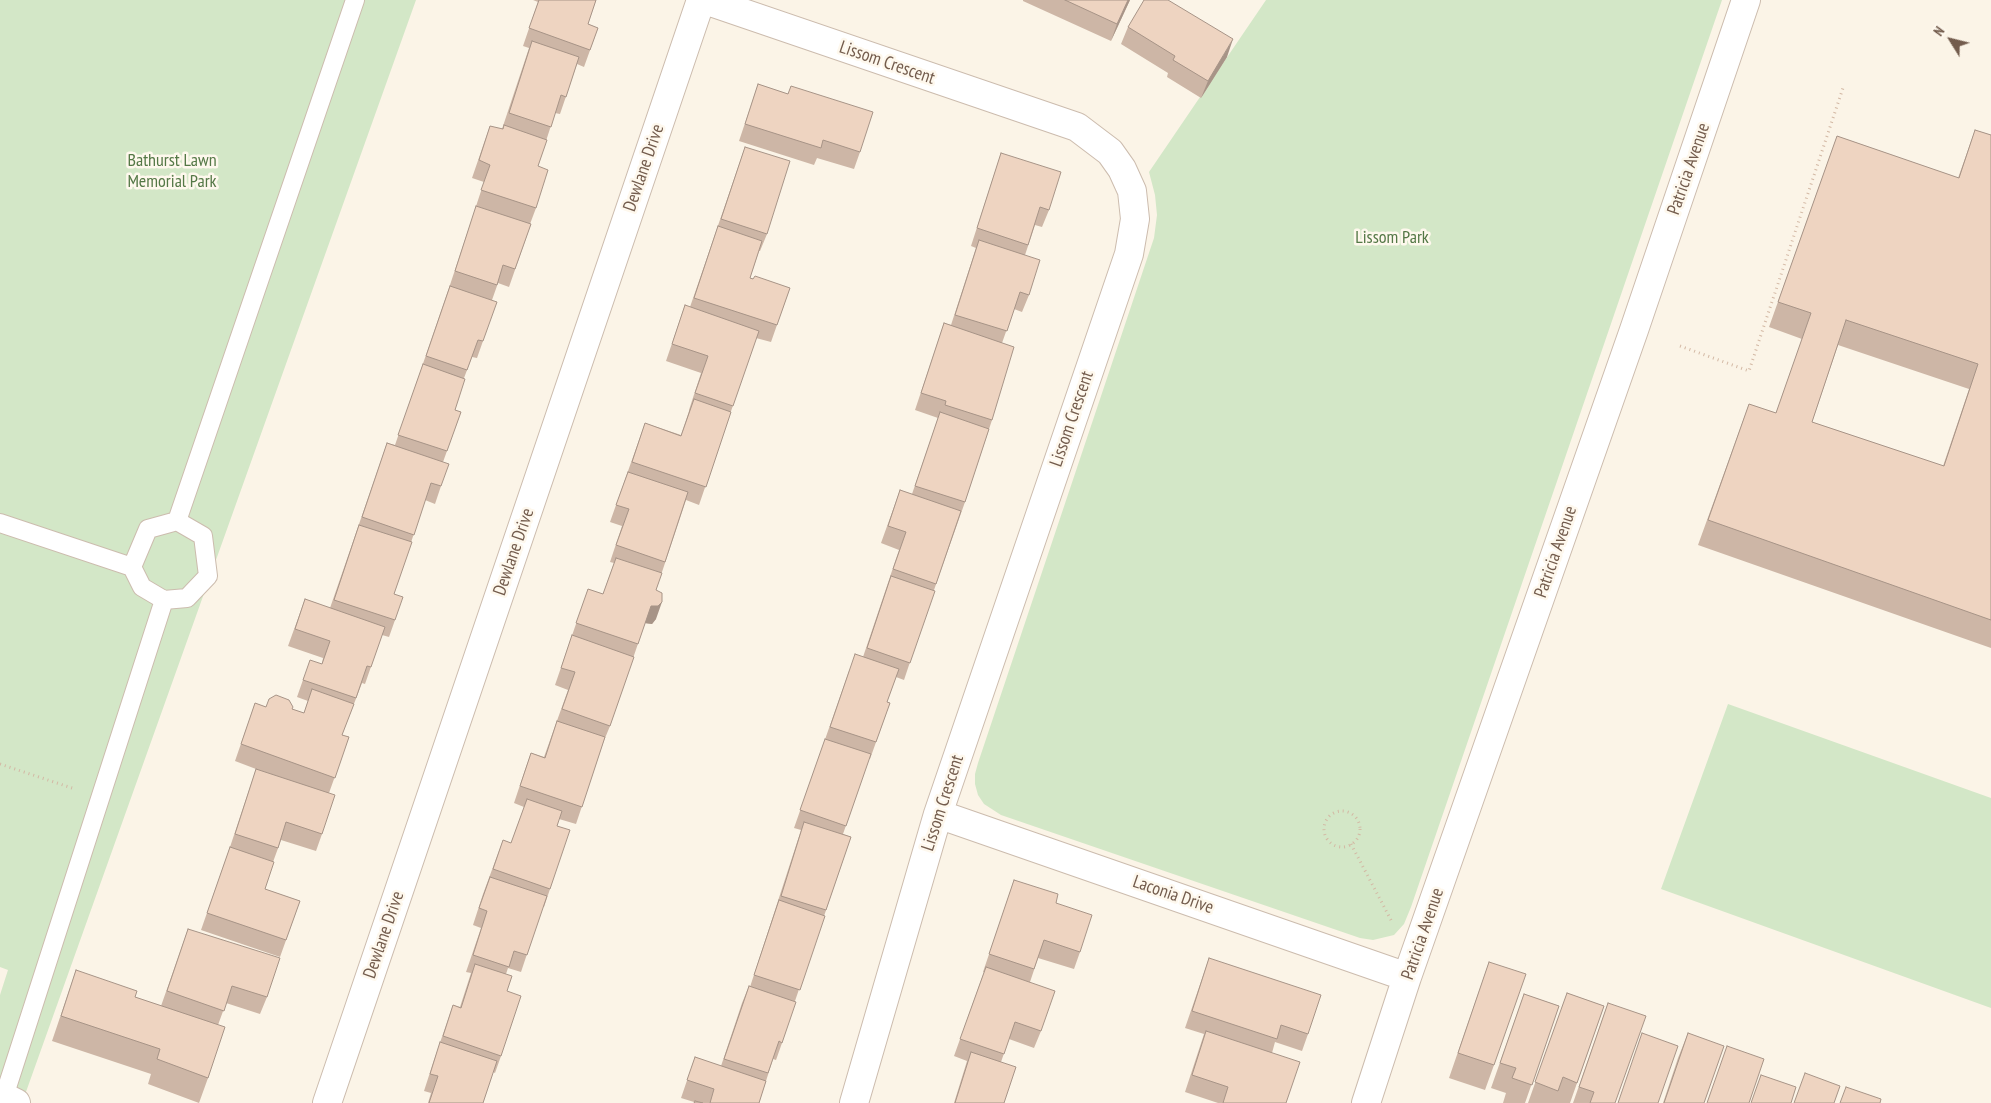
<!DOCTYPE html>
<style>
body{margin:0}
#map{position:relative;width:1991px;height:1103px;overflow:hidden;background:#fbf4e7;font-family:"PT Sans Narrow",sans-serif}
canvas{display:block}
.north{position:absolute;left:1926px;top:15px;width:50px;height:50px;-webkit-text-stroke:4px #fef8ed;paint-order:stroke;rotate:306deg;font-size:14px;font-weight:700;line-height:20px;text-align:center;color:#735c4d}
.north::after{content:'';display:block;margin:auto;width:18px;height:22px;background:#735c4d;clip-path:polygon(50% 0,100% 100%,50% 72%,0 100%)}
</style>
<div id="map">
<canvas width="1991" height="1103"></canvas>
<div class="north">N</div>
</div>
<script>
const context = document.querySelector('canvas').getContext('2d');
context.lineJoin = 'round';
function fill(path, color) {
  context.fillStyle = color;
  context.fill(path, 'evenodd');
}
function toPath(rows) {
  const path = new Path2D();
  for (const r of rows) {
    if (r.length === 3) {
      path.moveTo(r[0] + r[2], r[1]);
      path.arc(r[0], r[1], r[2], 0, 2 * Math.PI);
      continue;
    }
    path.moveTo(r[0], r[1]);
    for (let i = 2; i < r.length; i += 2) path.lineTo(r[i], r[i + 1]);
  }
  return path;
}
function stroke(path, color, width, dash) {
  context.strokeStyle = color;
  context.lineWidth = width;
  context.lineCap = dash ? 'butt' : 'round';
  context.setLineDash(dash || []);
  context.stroke(path);
}
function write(font, color, halo, rows, align = 'center') {
  context.font = font + ' "PT Sans Narrow",sans-serif';
  context.lineWidth = 5;
  context.setLineDash([]);
  context.textBaseline = 'middle';
  context.strokeStyle = halo;
  context.fillStyle = color;
  for (const [text, x, y, turn = 0] of rows) {
    context.save();
    context.translate(x, y);
    context.rotate((+turn || 0) * Math.PI / 180);
    context.textAlign = isNaN(turn) ? turn : align;
    if (halo) context.strokeText(text, 0, 0);
    context.fillText(text, 0, 0);
    context.restore();
  }
}
const green = toPath([
 [0,0,416,0,22,1103,0,1103,0,995,8,970,0,967],
 [1266,0,1722,0,1411,907,1404,924,1394,935,1373,940,1360,938,1001,815,984,804,978,795,975,784,975,774,978,763,1154,238,1157,215,1155,195,1149,172],
 [1728,704,1991,798,1991,1008,1661,889]
]);
const path = toPath([
 [1680,346,1749,371,1843,88],
 [0,764,75,789],
 [1342,829,18],
 [1351,844,1392,922]
]);
const lane = toPath([
 [177,521,355,0],
 [0,523,132,567,142,587,164,600,187,598,208,576,203,536,177,521,148,529,132,567],
 [2,1103,164,600]
]);
const street = toPath([
 [705,0,1077,127,1110,152,1122,169,1132,191,1135,219,1129,254,938,814,854,1103],
 [938,814,1407,977],
 [4,1097,16,1103],
 [327,1103,701,0],
 [1366,1103,1407,977,1634,330,1746,0]
]);
const wall = toPath([
 [533,0,596,0,588,24,598,28,584,67,577,64,560,114,555,113,538,166,536,208,530,224,531,224,509,287,498,283,492,300,483,341,477,358,472,357,464,378,455,410,461,412,443,462,441,486,435,504,425,500,394,594,395,620,389,637,382,635,365,684,362,683,342,735,349,737,329,793,322,834,316,851,281,840,273,862,265,889,300,901,280,957,201,930,230,847,256,769,235,761,255,703,266,707,292,709,304,713,308,701,297,697,304,677,322,664,323,658,288,646,305,599,330,608,387,443,395,445,449,288,484,182,472,178,484,143,490,126,502,129,529,48,523,46,538,2],
 [1023,0,1130,0,1111,41,1023,1],
 [1128,27,1227,57,1201,98,1167,77,1168,73,1121,44],
 [758,84,788,94,791,86,860,152,854,169,817,158,814,165,739,141],
 [1975,130,1991,135,1991,648,1698,545,1749,404,1776,413,1802,339,1769,327,1837,136,1958,178],
 [1838,345,1969,389,1943,466,1812,422],
 [745,147,767,234,760,251,759,251,750,278,790,288,771,342,756,338,699,505,686,500,656,590,656,619,652,624,645,623,610,726,603,743,576,824,559,819,557,826,550,889,544,907,543,906,521,972,508,968,506,974,507,991,501,1056,495,1073,493,1072,483,1103,428,1103,431,1093,424,1091,434,1060,453,1005,460,1007,471,973,466,972,481,928,473,925,483,894,503,840,511,843,524,807,514,803,525,770,531,753,544,757,568,690,555,685,588,589,603,594,614,563,610,562,622,526,610,522,645,423,681,435,689,411,689,410,701,373,666,361,685,305,690,307],
 [1001,153,1049,210,1042,227,1035,225,1025,255,1029,295,1022,312,1014,309,1002,343,992,420,965,502,934,590,904,680,896,677,887,702,890,703,870,759,869,759,843,834,851,837,795,1001,782,1043,776,1060,773,1059,759,1103,694,1103,694,1102,681,1098,695,1057,721,1066,742,1003,749,986,750,987,801,830,794,828,849,671,863,657,899,550,881,543,900,490,912,494,938,418,915,410,944,323,951,325,976,248,971,246],
 [1014,880,1056,903,1080,952,1074,969,1038,958,1030,982,1041,1031,1034,1048,1009,1039,1001,1062,1004,1103,954,1103,967,1061,954,1056,984,972,983,972],
 [188,929,267,997,260,1014,226,1003,218,1025,208,1078,199,1103,148,1084,151,1074,52,1041,76,970,135,997,161,1006],
 [1209,958,1308,1034,1302,1051,1275,1042,1272,1053,1286,1103,1218,1103,1185,1092,1204,1034,1185,1028],
 [1489,962,1494,1065,1485,1090,1449,1078],
 [1567,993,1604,1006,1570,1103,1528,1103],
 [1524,994,1559,1006,1525,1103,1503,1103,1506,1093,1491,1088],
 [1608,1003,1615,1103,1573,1103],
 [1688,1033,1704,1103,1663,1103,1678,1058]
]);
const shadedWall = toPath([
 [1128,0,1130,0,1111,41,1117,24],
 [1233,39,1227,57,1201,98,1208,81],
 [662,602,656,619,652,624,644,623,651,606]
]);
const building = toPath([
 [539,0,596,0,588,24,598,28,590,50,529,28,539,0],
 [1065,0,1128,0,1117,24,1065,0],
 [1144,0,1168,0,1233,39,1208,81,1173,60,1175,56,1128,27,1144,0],
 [532,41,579,57,566,97,561,95,551,127,509,113,532,41],
 [758,84,788,94,791,86,873,112,860,152,823,140,821,148,745,124,758,84],
 [504,125,547,140,538,166,548,170,536,208,481,190,490,165,479,160,490,126,503,129,504,125],
 [1975,130,1991,135,1991,620,1708,520,1749,404,1776,413,1811,313,1778,302,1837,136,1959,178,1975,130],
 [1846,320,1978,364,1944,466,1812,422,1846,320],
 [745,147,790,161,767,234,721,219,745,147],
 [1001,153,1061,172,1049,210,1040,207,1028,245,977,228,1001,153],
 [476,206,531,224,515,269,503,265,497,285,455,271,476,206],
 [718,226,762,241,750,278,753,279,755,276,790,288,777,325,694,298,718,226],
 [979,240,1040,260,1029,295,1020,292,1007,331,955,315,979,240],
 [450,286,497,302,483,341,478,340,467,370,426,356,450,286],
 [685,305,759,331,733,406,695,393,708,356,672,344,685,305],
 [944,323,1014,347,992,420,945,405,946,401,921,393,944,323],
 [423,364,465,379,455,410,461,412,447,451,398,435,423,364],
 [694,399,731,412,706,487,632,462,645,423,681,436,694,399],
 [940,412,989,429,965,502,915,486,940,412],
 [387,443,449,464,441,486,431,483,414,535,362,517,387,443],
 [628,472,688,492,665,562,616,545,629,509,616,505,628,472],
 [900,490,961,511,936,584,893,569,906,532,888,526,900,490],
 [359,525,412,542,394,594,403,597,395,620,334,600,359,525],
 [616,558,662,573,656,590,662,593,662,602,658,606,651,606,638,644,576,623,588,589,603,594,616,558],
 [891,576,935,591,910,663,867,648,891,576],
 [305,599,385,627,371,667,367,666,356,698,303,680,310,660,322,664,330,641,295,629,305,599],
 [572,635,634,657,610,726,562,709,575,672,561,668,572,635],
 [855,654,899,669,887,702,890,703,876,742,830,727,855,654],
 [312,689,354,704,342,735,349,737,335,778,241,744,255,703,266,707,269,699,276,695,289,700,293,707,292,709,304,713,312,689],
 [557,721,605,737,582,807,520,786,531,753,545,758,557,721],
 [825,739,871,754,846,826,800,810,825,739],
 [256,769,335,795,322,834,286,822,278,848,235,834,256,769],
 [527,799,562,811,557,826,570,830,550,889,493,869,503,840,511,843,527,799],
 [804,822,851,837,826,910,781,896,804,822],
 [230,847,274,862,265,889,300,901,286,940,207,913,230,847],
 [490,877,547,896,527,955,514,951,509,967,473,955,487,911,479,908,490,877],
 [1014,880,1058,894,1056,903,1092,915,1080,952,1044,940,1034,969,989,954,1014,880],
 [779,900,825,916,800,990,754,975,779,900],
 [188,929,280,958,267,997,232,986,224,1011,167,991,188,929],
 [1209,958,1321,995,1308,1034,1281,1025,1277,1039,1192,1011,1209,958],
 [1489,962,1526,974,1494,1065,1458,1053,1489,962],
 [475,964,512,976,507,991,521,996,501,1056,443,1036,453,1005,461,1008,475,964],
 [986,967,1055,991,1041,1031,1015,1022,1004,1054,960,1039,986,967],
 [76,970,137,991,135,997,225,1027,208,1078,157,1059,160,1049,61,1016,76,970],
 [749,986,796,1002,782,1043,779,1041,768,1073,724,1059,749,986],
 [1567,993,1604,1006,1577,1083,1563,1077,1558,1091,1535,1082,1567,993],
 [1524,994,1559,1006,1532,1085,1512,1078,1516,1068,1500,1063,1524,994],
 [1608,1003,1646,1016,1615,1103,1590,1103,1594,1092,1579,1087,1608,1003],
 [1206,1031,1300,1062,1286,1103,1223,1103,1228,1087,1192,1075,1206,1031],
 [1642,1033,1678,1046,1658,1103,1618,1103,1642,1033],
 [1688,1033,1724,1046,1704,1103,1664,1103,1688,1033],
 [440,1042,497,1061,483,1103,429,1103,438,1076,430,1074,440,1042],
 [1727,1046,1764,1059,1749,1103,1707,1103,1727,1046],
 [971,1052,1016,1067,1004,1103,955,1103,971,1052],
 [695,1057,766,1081,759,1103,710,1103,714,1089,687,1080,695,1057],
 [1805,1073,1840,1086,1834,1103,1794,1103,1805,1073],
 [1761,1075,1796,1087,1791,1103,1751,1103,1761,1075],
 [1846,1087,1881,1099,1880,1103,1840,1103,1846,1087],
 [695,1101,703,1103,694,1103,695,1101]
]);
const streetNames = [
 ["Lissom Crescent",887,63,19],
 ["Dewlane Drive",644,168,-71],
 ["Patricia Avenue",1689,169,-71],
 ["Lissom Crescent",1072,419,-71],
 ["Dewlane Drive",514,552,-71],
 ["Patricia Avenue",1556,552,-71],
 ["Lissom Crescent",943,803,-72],
 ["Laconia Drive",1173,895,19],
 ["Patricia Avenue",1423,934,-71],
 ["Dewlane Drive",384,935,-71]
];
const parkNames = [
 ["Bathurst Lawn",172,161],
 ["Memorial Park",172,182],
 ["Lissom Park",1392,238]
];
fill(green, '#d3e7c7');
stroke(lane, '#ccbcae', 20);
stroke(street, '#ccbcae', 30);
stroke(path, '#d3b8a4', 3, [1, 4]);
stroke(lane, '#fff', 18);
stroke(street, '#fff', 28);
fill(wall, '#cdb6a6');
fill(shadedWall, '#a79487');
fill(building, '#eed4c1');
stroke(building, '#a79487', 1);
write('18px', '#735c4d', '#fef8ed', streetNames);
write('18px', '#547846', '#fef8ed', parkNames);
</script>
